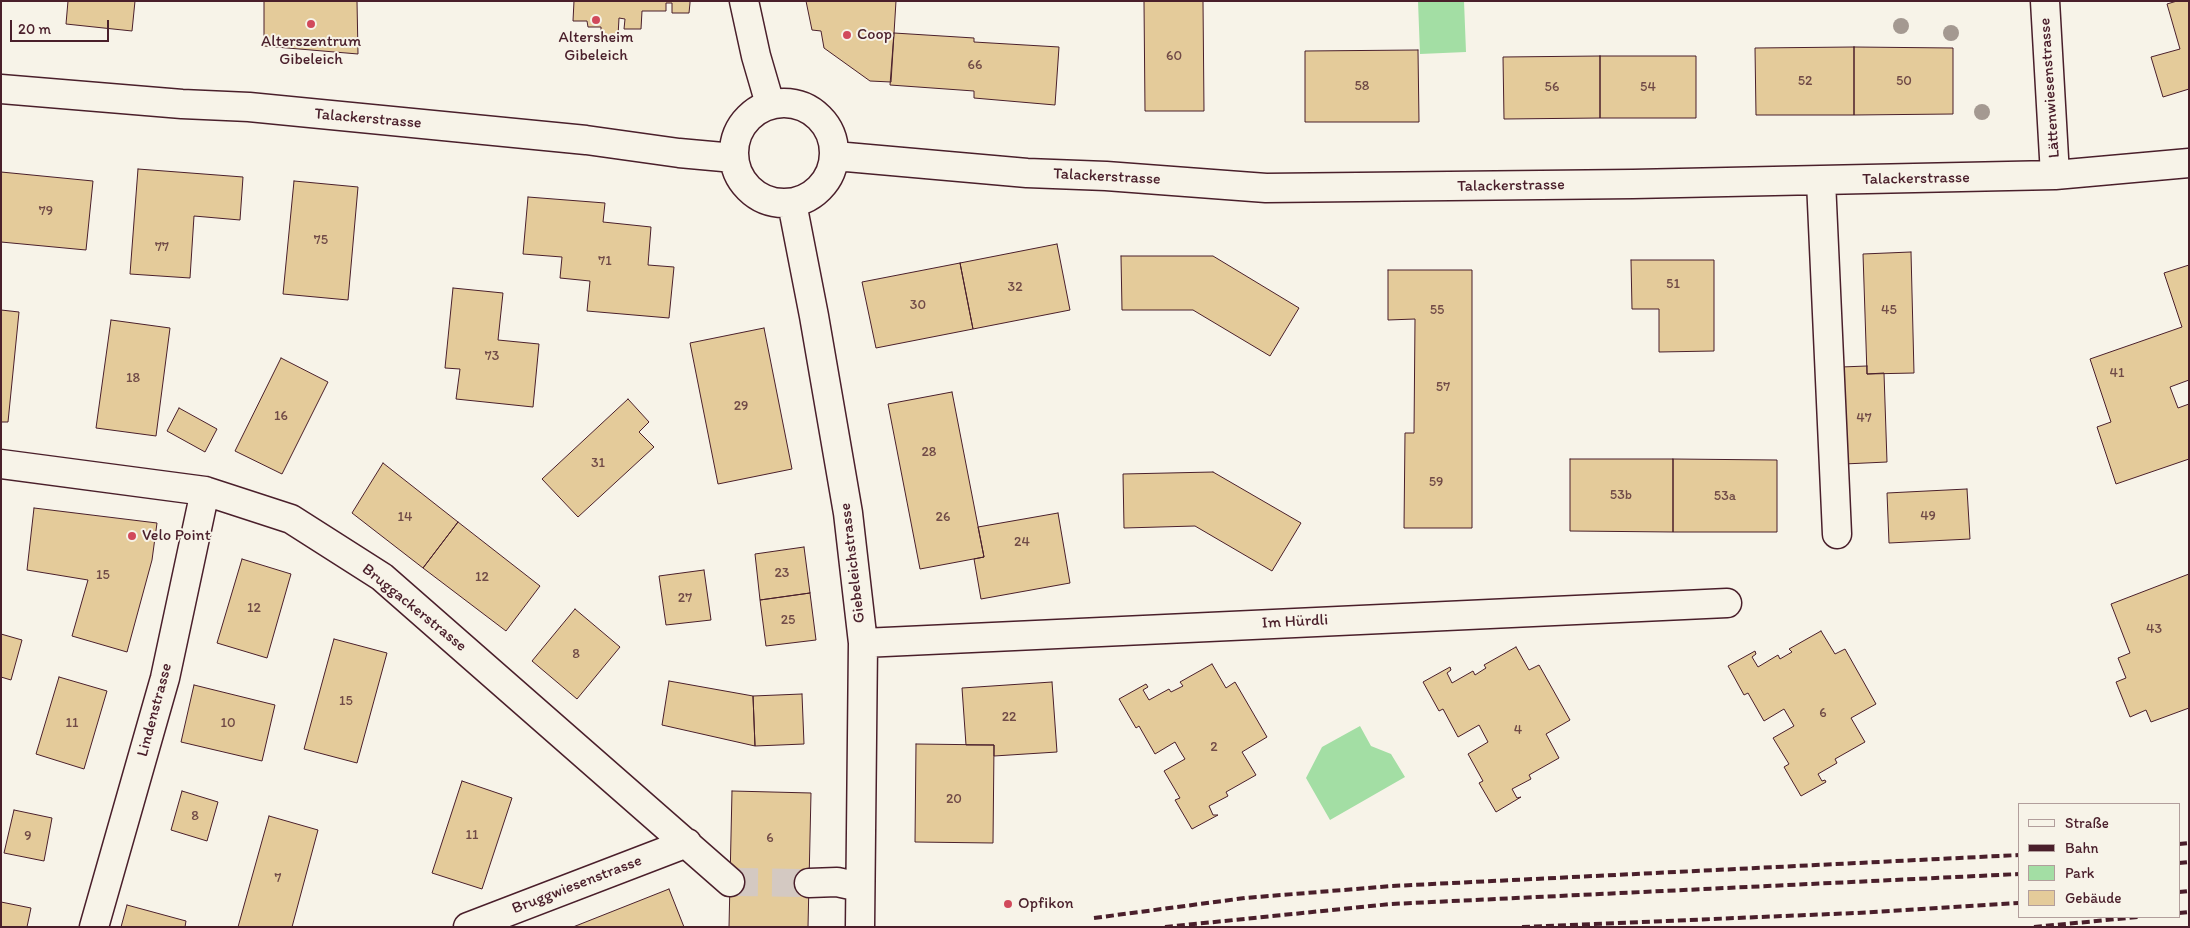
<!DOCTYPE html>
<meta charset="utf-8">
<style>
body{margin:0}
#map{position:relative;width:2190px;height:928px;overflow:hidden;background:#f7f3e8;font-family:Itim,sans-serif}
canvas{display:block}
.frame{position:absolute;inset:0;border:2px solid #4a1f2b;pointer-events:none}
.legend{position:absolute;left:2018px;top:803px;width:162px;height:115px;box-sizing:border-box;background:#f7f3e8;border:1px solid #b29e9c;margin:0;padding:6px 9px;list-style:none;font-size:15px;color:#4a1f2b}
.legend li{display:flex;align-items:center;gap:10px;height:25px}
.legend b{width:25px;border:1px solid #b29e9c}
.scale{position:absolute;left:10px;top:20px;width:99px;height:22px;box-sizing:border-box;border:2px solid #4a1f2b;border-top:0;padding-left:6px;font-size:15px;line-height:18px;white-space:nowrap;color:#4a1f2b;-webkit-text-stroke:4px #f7f3e8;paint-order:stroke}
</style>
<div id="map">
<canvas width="2190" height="928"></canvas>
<div class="frame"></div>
<ul class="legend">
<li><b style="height:6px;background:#f7f3e8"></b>Straße</li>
<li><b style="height:6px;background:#4a1f2b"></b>Bahn</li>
<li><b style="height:14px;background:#a3dea4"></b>Park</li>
<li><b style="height:14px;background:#e4cb9a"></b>Gebäude</li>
</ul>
<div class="scale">20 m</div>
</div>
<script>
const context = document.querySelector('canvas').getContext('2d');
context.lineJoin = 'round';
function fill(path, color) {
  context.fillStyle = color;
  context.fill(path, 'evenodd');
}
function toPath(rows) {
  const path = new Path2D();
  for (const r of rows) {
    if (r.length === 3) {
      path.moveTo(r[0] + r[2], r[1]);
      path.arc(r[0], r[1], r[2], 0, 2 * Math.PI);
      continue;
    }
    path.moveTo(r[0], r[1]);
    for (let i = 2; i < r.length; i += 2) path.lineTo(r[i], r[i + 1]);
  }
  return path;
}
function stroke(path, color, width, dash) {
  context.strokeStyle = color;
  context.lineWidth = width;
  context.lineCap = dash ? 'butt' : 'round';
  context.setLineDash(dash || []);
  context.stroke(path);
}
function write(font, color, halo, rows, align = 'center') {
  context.font = font + ' Itim,sans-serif';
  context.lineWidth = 4;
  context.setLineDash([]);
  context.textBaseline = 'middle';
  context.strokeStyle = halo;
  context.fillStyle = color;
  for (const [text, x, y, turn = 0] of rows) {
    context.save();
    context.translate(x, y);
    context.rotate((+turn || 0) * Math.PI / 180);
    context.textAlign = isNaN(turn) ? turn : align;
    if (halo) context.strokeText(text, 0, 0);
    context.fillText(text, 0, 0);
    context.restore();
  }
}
const green = toPath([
 [1418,1,1464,1,1466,52,1420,54],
 [1360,726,1371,746,1391,754,1405,777,1330,820,1306,778,1322,747]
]);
const building = toPath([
 [68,1,135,1,132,31,66,24,68,1],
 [264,1,357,1,358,54,264,46,264,1],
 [574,1,690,1,690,3,689,13,672,13,672,3,666,3,666,11,642,11,641,29,624,29,625,19,619,18,618,36,601,36,601,27,588,27,587,21,573,21,574,1],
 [806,1,896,1,891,82,870,81,824,48,821,31,812,30,806,1],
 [1144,1,1203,1,1204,111,1145,111,1144,1],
 [2177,1,2189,1,2189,89,2163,97,2151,57,2180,49,2167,4,2177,1],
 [894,33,974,38,974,42,1059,47,1055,105,974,98,974,91,890,85,894,33],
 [1854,47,1854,115,1756,115,1755,48,1854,47],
 [1854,47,1953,48,1953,114,1854,115,1854,47],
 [1418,50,1419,122,1305,122,1305,51,1418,50],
 [1600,56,1600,118,1504,119,1503,57,1600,56],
 [1600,56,1696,56,1696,118,1600,118,1600,56],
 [138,169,243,177,240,220,194,216,190,278,130,274,138,169],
 [1,172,93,181,86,250,1,242,1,172],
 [294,181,358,187,348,300,283,294,294,181],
 [528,197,605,203,603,222,651,227,648,265,674,267,669,318,587,311,590,281,560,278,562,257,523,254,528,197],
 [1057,244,1070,310,973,329,960,263,1057,244],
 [1911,252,1914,373,1867,374,1863,254,1911,252],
 [1121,256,1213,256,1299,308,1270,356,1193,310,1122,310,1121,256],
 [1631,260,1714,260,1714,351,1659,352,1659,309,1632,309,1631,260],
 [960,263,973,329,876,348,862,282,960,263],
 [2189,265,2189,380,2170,387,2178,408,2189,404,2189,459,2116,484,2097,427,2111,422,2090,359,2182,327,2164,273,2189,265],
 [1388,270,1472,270,1472,528,1404,528,1405,433,1414,433,1415,319,1388,320,1388,270],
 [453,288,503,293,498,340,539,344,533,407,456,399,460,369,445,368,453,288],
 [1,310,19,312,8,422,1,422,1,310],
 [111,320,170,328,156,436,96,428,111,320],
 [764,328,792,469,718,484,690,343,764,328],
 [281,358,328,382,282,474,235,451,281,358],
 [1867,366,1867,374,1884,373,1887,462,1844,464,1841,367,1867,366],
 [952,392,984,557,920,569,888,404,952,392],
 [628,399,649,422,639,432,654,447,578,517,542,479,628,399],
 [179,408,217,429,205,452,167,431,179,408],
 [1570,459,1673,459,1673,532,1570,531,1570,459],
 [1673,459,1777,460,1777,532,1673,532,1673,459],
 [383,463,458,522,423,568,352,513,383,463],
 [1213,472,1301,523,1272,571,1195,526,1124,528,1123,474,1213,472],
 [1967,489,1970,539,1889,543,1887,493,1967,489],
 [34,508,157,523,152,560,127,652,72,636,88,580,27,570,34,508],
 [1058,513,1070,583,981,599,974,559,984,557,978,527,1058,513],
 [458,522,540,586,506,631,423,568,458,522],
 [804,547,810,593,760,600,755,554,804,547],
 [242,559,291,574,267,658,217,643,242,559],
 [704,570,711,620,666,625,659,576,704,570],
 [2189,574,2189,708,2151,722,2146,710,2130,717,2116,682,2126,678,2118,658,2130,653,2111,604,2189,574],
 [810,593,816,640,766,646,760,600,810,593],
 [575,609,620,647,577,699,532,661,575,609],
 [1821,631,1835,654,1845,649,1876,704,1851,718,1865,742,1835,759,1837,763,1818,774,1822,781,1825,780,1826,782,1801,796,1784,767,1789,764,1773,738,1794,726,1784,709,1764,721,1748,693,1744,695,1728,666,1755,651,1756,654,1752,657,1758,667,1778,655,1780,659,1792,652,1789,649,1821,631],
 [1,634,22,640,11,680,1,677,1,634],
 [334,639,387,653,357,763,304,749,334,639],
 [1516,647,1529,670,1539,665,1570,720,1546,734,1559,758,1529,775,1531,779,1512,789,1517,798,1521,797,1496,812,1479,783,1483,781,1468,754,1488,742,1479,725,1458,737,1443,709,1439,711,1423,682,1450,667,1451,670,1447,673,1452,683,1473,671,1475,675,1486,668,1484,665,1516,647],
 [1212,664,1226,688,1235,682,1267,737,1242,752,1256,775,1226,792,1228,796,1209,806,1213,815,1218,815,1192,829,1175,800,1180,798,1164,771,1185,759,1180,751,1175,742,1155,754,1139,726,1136,728,1119,699,1146,684,1148,687,1143,690,1149,700,1169,689,1171,692,1183,686,1180,682,1212,664],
 [59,677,107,691,84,769,36,754,59,677],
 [669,681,753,696,755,746,662,725,669,681],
 [1052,682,1057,752,994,756,994,745,966,745,962,688,1052,682],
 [194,685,275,705,262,761,181,742,194,685],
 [802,694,804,744,755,746,753,696,802,694],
 [916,744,994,745,993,843,915,842,916,744],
 [462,781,512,798,482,889,432,873,462,781],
 [182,791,218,802,207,841,171,830,182,791],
 [732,791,811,793,808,927,729,927,732,791],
 [14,810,52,818,44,861,4,853,14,810],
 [269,816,318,830,292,927,238,927,269,816],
 [669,889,684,927,573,927,669,889],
 [1,902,31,908,27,927,1,927,1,902],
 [127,905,186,921,185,927,121,927,127,905]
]);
const minorTunnel = toPath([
 [730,882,809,883]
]);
const minor = toPath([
 [744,1,756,56,770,104],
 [2045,1,2055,175],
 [1,89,182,104,249,107,586,140,679,153,734,158],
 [784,153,50],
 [835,156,1027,173,1106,176,1266,188,1633,184,2055,175,2189,163],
 [1821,181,1837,534],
 [792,203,814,316,848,513,863,643,860,927],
 [1,464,205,491,291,519,382,577,730,882],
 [863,643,1727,603],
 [809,883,837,882,860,887],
 [94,927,165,678,205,491],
 [468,927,687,843]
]);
const rail = toPath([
 [2179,844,2189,843],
 [2179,863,2189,862],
 [2179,892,2189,891],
 [2179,913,2189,912],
 [1094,918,1245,898,1392,886,2019,855],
 [1165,927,1391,904,2019,874],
 [1522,927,1856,913,2019,903],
 [2034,927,2138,917]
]);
const trees = [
 [1901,26],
 [1951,33],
 [1982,112]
];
const markers = [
 [596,20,5,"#d1495b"],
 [311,24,5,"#d1495b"],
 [847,35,5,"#d1495b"],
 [132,536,5,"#d1495b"],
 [1008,904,5,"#d1495b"]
];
const numberNames = [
 ["60",1174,56],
 ["66",975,65],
 ["52",1805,81],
 ["50",1904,81],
 ["58",1362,86],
 ["56",1552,87],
 ["54",1648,87],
 ["79",46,211],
 ["75",321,240],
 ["77",162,247],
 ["71",605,261],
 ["51",1673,284],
 ["32",1015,287],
 ["30",918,305],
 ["55",1437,310],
 ["45",1889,310],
 ["73",492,356],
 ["41",2117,373],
 ["18",133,378],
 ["57",1443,387],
 ["29",741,406],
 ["16",281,416],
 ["47",1864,418],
 ["28",929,452],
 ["31",598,463],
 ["59",1436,482],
 ["53b",1621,495],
 ["53a",1725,496],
 ["49",1928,516],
 ["14",405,517],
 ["26",943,517],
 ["24",1022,542],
 ["23",782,573],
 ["15",103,575],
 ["12",482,577],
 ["27",685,598],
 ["12",254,608],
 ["25",788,620],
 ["43",2154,629],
 ["8",576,654],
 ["15",346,701],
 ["6",1823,713],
 ["22",1009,717],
 ["11",72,723],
 ["10",228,723],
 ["4",1518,730],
 ["2",1214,747],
 ["20",954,799],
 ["8",195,816],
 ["11",472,835],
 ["9",28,836],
 ["6",770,838],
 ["7",278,878]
];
const poiNames = [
 ["Coop",857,35],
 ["Altersheim",596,38,"center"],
 ["Gibeleich",596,56,"center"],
 ["Alterszentrum",311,42,"center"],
 ["Gibeleich",311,60,"center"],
 ["Velo Point",142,536],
 ["Opfikon",1018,904]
];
const streetNames = [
 ["Lättenwiesenstrasse",2050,88,-94],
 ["Talackerstrasse",368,119,5],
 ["Talackerstrasse",1107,177,3],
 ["Talackerstrasse",1916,179,-1],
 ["Talackerstrasse",1511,186,-1],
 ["Giebeleichstrasse",853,563,-97],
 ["Bruggackerstrasse",414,608,39],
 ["Im Hürdli",1295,622,-3],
 ["Lindenstrasse",155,710,-75],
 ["Bruggwiesenstrasse",577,885,-21]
];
fill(green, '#a3dea4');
fill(building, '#e4cb9a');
stroke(building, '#4a1f2b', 1);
stroke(minorTunnel, '#d4c9c2', 28, [28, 14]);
stroke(minor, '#4a1f2b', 31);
stroke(minor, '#f7f3e8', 28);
stroke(rail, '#4a1f2b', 4, [8, 4]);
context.fillStyle = '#a49991';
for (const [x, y] of trees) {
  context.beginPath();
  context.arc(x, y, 8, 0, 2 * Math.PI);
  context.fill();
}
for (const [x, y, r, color] of markers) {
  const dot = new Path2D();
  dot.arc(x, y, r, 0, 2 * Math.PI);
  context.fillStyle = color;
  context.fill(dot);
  stroke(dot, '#f7f3e8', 2);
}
write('14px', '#704a47', null, numberNames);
write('16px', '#4a1f2b', '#f7f3e8', poiNames, 'left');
write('16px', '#4a1f2b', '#f7f3e8', streetNames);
</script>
